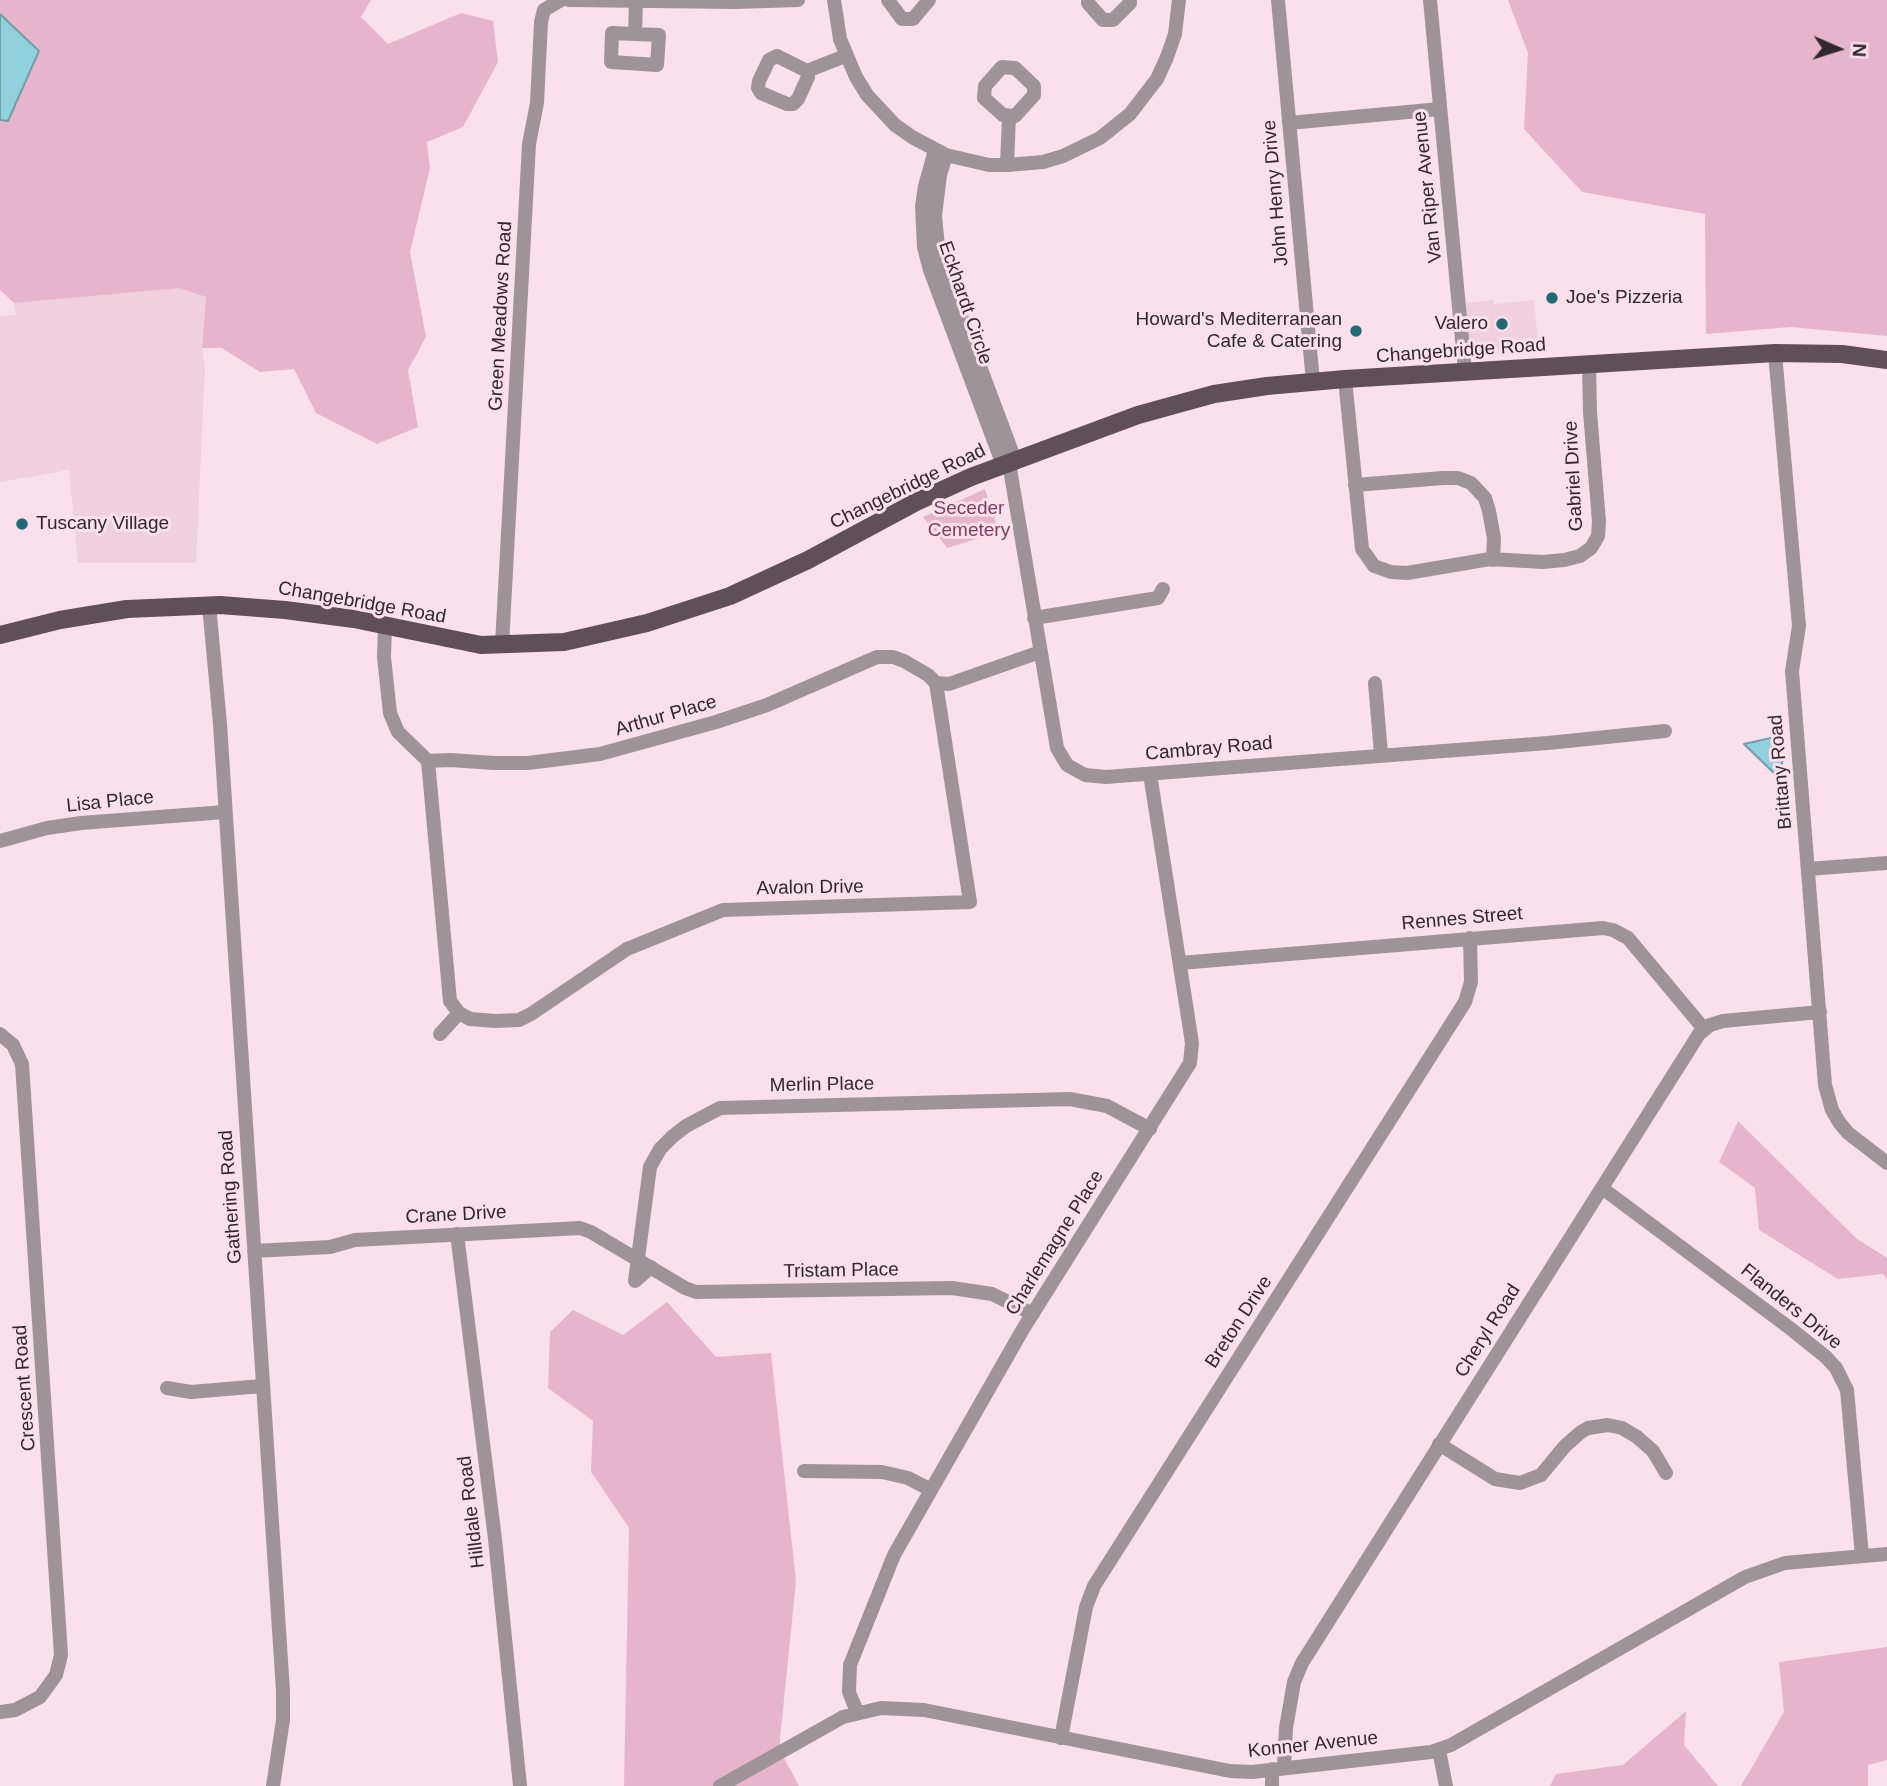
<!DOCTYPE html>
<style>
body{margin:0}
#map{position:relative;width:1887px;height:1786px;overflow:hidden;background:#f9e0eb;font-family:Helvetica,sans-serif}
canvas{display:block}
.north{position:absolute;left:1803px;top:14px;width:70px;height:70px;-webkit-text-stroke:5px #f9e0eb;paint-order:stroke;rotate:93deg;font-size:19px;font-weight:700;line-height:28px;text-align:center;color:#31282c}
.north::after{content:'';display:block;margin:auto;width:24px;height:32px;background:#31282c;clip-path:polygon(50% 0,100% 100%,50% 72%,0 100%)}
</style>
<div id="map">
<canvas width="1887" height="1786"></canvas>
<div class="north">N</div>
</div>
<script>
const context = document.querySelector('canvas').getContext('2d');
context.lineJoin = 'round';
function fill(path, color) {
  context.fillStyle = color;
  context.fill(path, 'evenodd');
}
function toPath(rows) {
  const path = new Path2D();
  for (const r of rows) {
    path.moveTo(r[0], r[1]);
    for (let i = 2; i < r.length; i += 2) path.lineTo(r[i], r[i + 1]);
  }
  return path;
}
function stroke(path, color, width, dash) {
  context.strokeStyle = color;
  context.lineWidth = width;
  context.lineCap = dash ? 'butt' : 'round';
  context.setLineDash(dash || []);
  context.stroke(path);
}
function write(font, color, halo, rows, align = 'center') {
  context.font = font + ' Helvetica,sans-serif';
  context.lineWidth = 6;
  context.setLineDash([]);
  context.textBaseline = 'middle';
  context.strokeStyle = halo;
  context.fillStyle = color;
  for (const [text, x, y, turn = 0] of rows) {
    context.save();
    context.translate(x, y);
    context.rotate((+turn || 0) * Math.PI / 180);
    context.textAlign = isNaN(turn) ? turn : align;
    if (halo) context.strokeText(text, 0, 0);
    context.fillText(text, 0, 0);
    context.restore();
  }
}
const built = toPath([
 [179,287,206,297,202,348,205,368,196,563,78,563,69,470,0,482,0,316,16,315,14,303],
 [1493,300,1494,304,1534,300,1539,351,1491,354,1476,344,1469,345,1465,303]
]);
const green = toPath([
 [0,0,371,0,361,17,388,44,461,13,493,21,498,62,463,127,427,142,430,168,410,252,426,337,408,370,418,427,377,444,316,413,294,369,260,372,222,348,202,348,206,297,179,288,14,303,0,290,0,120,8,120,39,51,0,14],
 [1508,0,1887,0,1887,336,1790,327,1706,334,1705,214,1582,192,1524,129,1528,53],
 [985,489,999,532,947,548,923,517],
 [1738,1121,1857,1239,1887,1258,1887,1279,1883,1274,1838,1279,1759,1230,1755,1188,1719,1162],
 [667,1302,716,1357,771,1353,796,1581,779,1749,799,1786,624,1786,629,1528,591,1472,593,1421,548,1388,550,1332,573,1310,623,1335],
 [1887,1647,1887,1760,1868,1765,1868,1786,1741,1786,1784,1712,1779,1662],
 [1686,1711,1684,1745,1718,1786,1550,1786,1556,1774,1623,1765]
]);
const water = toPath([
 [0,14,39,51,8,121,0,120,0,14],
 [1784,735,1781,780,1744,744,1784,735]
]);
const minor = toPath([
 [569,0,736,2,798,0],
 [834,0,840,39,856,77,867,95,895,125,912,137,946,155,989,165,1007,165,1043,162,1063,156,1100,138,1130,114,1157,79,1167,57,1175,34,1179,0],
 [888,0,902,19,913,19,929,0],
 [1088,0,1088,3,1103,20,1113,20,1130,3,1130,0],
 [1278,0,1313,382],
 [1430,0,1465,371],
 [612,33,659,35,657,65,611,62,612,33],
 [635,34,636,2],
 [777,56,807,71,808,77,798,99,793,104,787,104,761,93,758,88,759,81,769,60,777,56],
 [1002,67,1015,68,1034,86,1034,95,1015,116,1003,115,984,98,985,86,1002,67],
 [807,71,845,56],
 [1289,123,1440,109],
 [935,150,925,186,922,206,924,247,930,270,1003,465],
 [946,155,940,175,935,216,939,257,1015,460],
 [1007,165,1009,116],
 [1775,353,1799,626,1792,671,1825,1085,1832,1110,1839,1122,1848,1133,1887,1163],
 [1345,379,1362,549,1374,566,1391,572,1407,573,1490,559,1543,562,1564,560,1580,556,1591,548,1598,536,1599,522,1590,412,1589,364],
 [1009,463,1057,748,1067,765,1085,775,1106,777,1548,743,1665,731],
 [1355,485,1443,478,1458,478,1471,483,1485,498,1489,511,1494,538,1493,560],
 [209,605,220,724,283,1691,283,1720,273,1786],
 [1034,618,1158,598,1163,589],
 [385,626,384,657,390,713,398,732,428,761,450,760,494,763,528,763,600,754,716,722,767,705,877,657,893,657,904,661,928,675,936,683,949,684,1040,652],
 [502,645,529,144,537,103,541,22,544,10,561,0],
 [1375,683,1381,754],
 [428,761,450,1001,459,1013,470,1019,495,1021,519,1020,531,1014,627,949,723,910,970,902,936,683],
 [0,841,47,828,81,823,225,812],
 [1808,869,1887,863],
 [1180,963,1603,928,1613,930,1628,938,1704,1029],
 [0,1034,13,1045,22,1064,61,1655,56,1675,40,1697,15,1710,0,1712],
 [440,1034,459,1013],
 [1602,1188,1791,1329,1826,1357,1836,1368,1847,1390,1862,1556],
 [457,1234,495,1539,520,1786],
 [254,1251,330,1247,355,1240,580,1228,591,1232,685,1288,696,1292,952,1288,992,1294,1033,1314],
 [651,1267,635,1281,650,1167,660,1149,672,1137,686,1126,720,1108,1070,1099,1107,1106,1150,1129],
 [167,1388,191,1392,262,1386],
 [1439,1444,1495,1479,1520,1483,1541,1475,1565,1446,1581,1432,1588,1428,1608,1425,1622,1428,1637,1437,1653,1451,1666,1473],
 [804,1471,882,1472,908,1478,931,1490],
 [857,1712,849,1692,850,1665,894,1555,1023,1329,1190,1063,1192,1043,1150,774],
 [1061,1738,1086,1607,1094,1586,1458,1013,1465,1002,1471,982,1470,938],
 [1439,1750,1446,1786],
 [1284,1768,1286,1728,1294,1682,1302,1663,1699,1034,1710,1025,1723,1021,1820,1012],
 [1272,1769,1272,1786],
 [720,1786,843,1717,881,1708,924,1710,1230,1771,1252,1772,1431,1752,1451,1745,1745,1577,1785,1563,1887,1554]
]);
const major = toPath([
 [0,635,60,620,127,609,220,605,285,610,354,619,481,645,564,642,647,623,730,596,808,560,916,502,971,477,1138,415,1214,394,1267,386,1345,379,1775,353,1842,354,1887,360]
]);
const markers = [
 [1552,298,7,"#236a77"],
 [1502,324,7,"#236a77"],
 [1356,331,7,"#236a77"],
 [22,524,7,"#236a77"]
];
const streetNames = [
 ["Van Riper Avenue",1428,187,-96],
 ["John Henry Drive",1276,193,-95],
 ["Eckhardt Circle",965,303,71],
 ["Green Meadows Road",501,316,-87],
 ["Changebridge Road",1461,351,-4],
 ["Gabriel Drive",1574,476,-93],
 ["Changebridge Road",908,487,-26],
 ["Changebridge Road",362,603,10],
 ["Arthur Place",666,716,-16],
 ["Cambray Road",1209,749,-5],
 ["Brittany Road",1781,772,-95],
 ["Lisa Place",110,802,-6],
 ["Avalon Drive",810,888,-1],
 ["Rennes Street",1462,919,-5],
 ["Merlin Place",822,1085,-1],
 ["Gathering Road",231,1197,-94],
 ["Crane Drive",456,1215,-3],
 ["Charlemagne Place",1055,1243,-58],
 ["Tristam Place",841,1271,-1],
 ["Flanders Drive",1791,1307,39],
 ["Breton Drive",1239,1322,-57],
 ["Cheryl Road",1488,1331,-58],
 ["Crescent Road",25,1388,-94],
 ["Hilldale Road",472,1512,-97],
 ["Konner Avenue",1313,1745,-6]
];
const poiNames = [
 ["Joe's Pizzeria",1566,298],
 ["Howard's Mediterranean",1342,320,"right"],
 ["Cafe & Catering",1342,342,"right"],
 ["Valero",1488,324,"right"],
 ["Tuscany Village",36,524]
];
const parkNames = [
 ["Seceder",969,509],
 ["Cemetery",969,531]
];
fill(built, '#efd0dc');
fill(green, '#e7b5cb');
fill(water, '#91d0dd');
stroke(water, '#749ea8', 2);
stroke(minor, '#9e9498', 14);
stroke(major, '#604f56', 18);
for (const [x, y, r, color] of markers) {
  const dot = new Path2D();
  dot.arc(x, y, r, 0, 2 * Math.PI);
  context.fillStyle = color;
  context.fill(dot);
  stroke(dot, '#f9e0eb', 2.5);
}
write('19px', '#31282c', '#f9e0eb', streetNames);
write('19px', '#31282c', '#f9e0eb', poiNames, 'left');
write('19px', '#7e3f5e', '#f9e0eb', parkNames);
</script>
